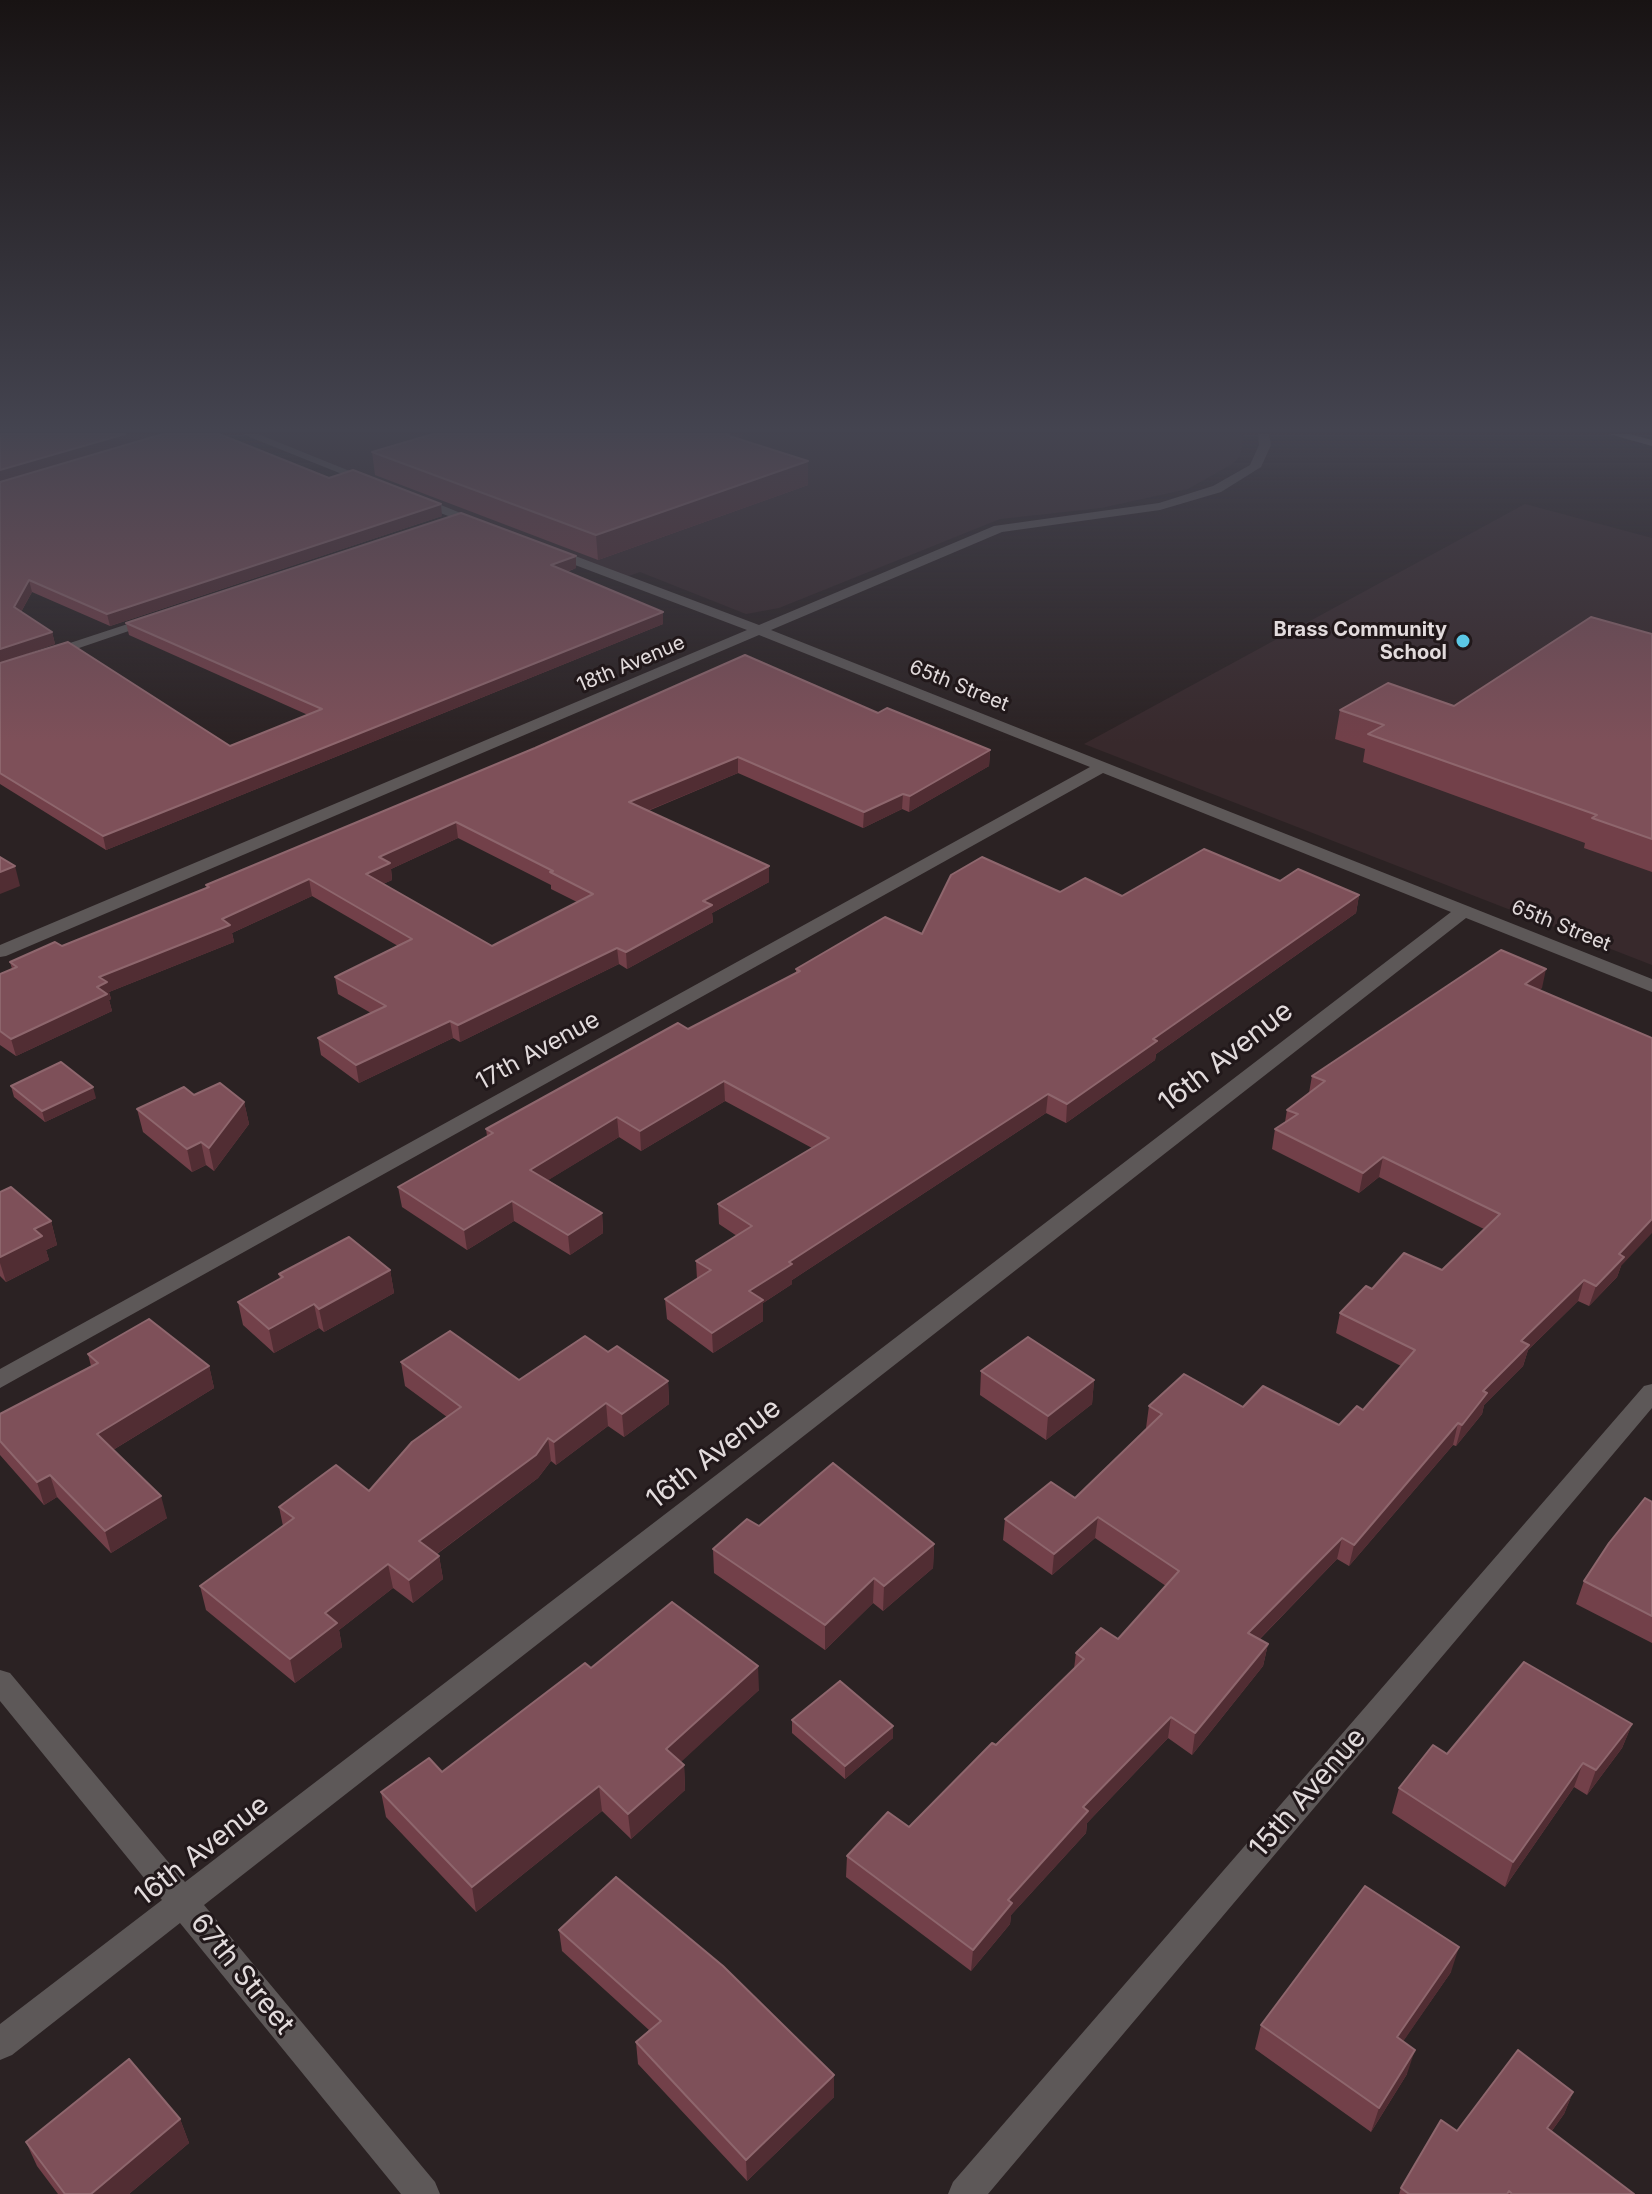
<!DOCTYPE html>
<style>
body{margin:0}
canvas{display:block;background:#2b2223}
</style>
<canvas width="1652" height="2194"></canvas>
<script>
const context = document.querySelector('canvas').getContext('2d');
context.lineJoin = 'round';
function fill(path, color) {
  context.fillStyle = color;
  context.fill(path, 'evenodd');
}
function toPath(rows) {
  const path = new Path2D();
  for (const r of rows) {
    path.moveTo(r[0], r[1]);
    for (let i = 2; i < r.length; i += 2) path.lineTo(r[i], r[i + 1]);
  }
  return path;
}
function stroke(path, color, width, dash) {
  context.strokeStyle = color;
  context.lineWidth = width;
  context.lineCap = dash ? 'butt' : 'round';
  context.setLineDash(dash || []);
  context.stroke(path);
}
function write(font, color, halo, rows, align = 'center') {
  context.font = font + ' Inter,sans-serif';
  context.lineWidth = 6;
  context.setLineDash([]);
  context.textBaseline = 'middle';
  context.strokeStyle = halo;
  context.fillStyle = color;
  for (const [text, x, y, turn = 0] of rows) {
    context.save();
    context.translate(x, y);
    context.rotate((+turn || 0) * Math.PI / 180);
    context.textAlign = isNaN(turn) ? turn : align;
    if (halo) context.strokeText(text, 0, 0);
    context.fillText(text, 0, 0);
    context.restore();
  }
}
const built = toPath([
 [248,434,1243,434,1240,456,1232,464,1188,489,1101,508,1000,519,779,608,746,614,640,572,623,578],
 [1525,504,1652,538,1652,965,1084,744]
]);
const minor = toPath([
 [242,434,258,434,377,482,367,484,242,434],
 [1258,434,1269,434,1271,445,1261,467,1221,492,1160,510,1002,532,771,630,1652,979,1652,992,1466,918,204,1905,435,2182,440,2194,401,2194,180,1923,12,2055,0,2060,0,2024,162,1900,0,1701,0,1670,10,1673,185,1882,1451,912,1103,773,0,1388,0,1369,1090,767,759,635,6,956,0,957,0,945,747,630,546,554,546,548,554,548,759,625,994,526,1159,503,1213,486,1250,465,1259,445,1258,434],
 [411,496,419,496,485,523,475,526,411,502,411,496],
 [149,617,161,620,0,675,0,666,149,617],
 [1652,1384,1652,1408,988,2194,948,2194,953,2182,1644,1386,1652,1384]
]);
const primary = toPath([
 [1609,434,1630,434,1652,440,1652,446,1609,434]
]);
const wall = toPath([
 [0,434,329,478,442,516,110,626,32,592,21,612,52,632,55,644,0,663],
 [742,440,808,461,808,485,598,560,375,475,372,452],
 [576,568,567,572,663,612,663,624,106,850,0,784,0,663,230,746,308,715,129,635,126,623],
 [1652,634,1652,872,1584,848,1585,843,1363,762,1365,749,1335,739,1340,710,1454,706],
 [878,713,990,750,989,766,909,812,902,809,863,828,738,773,648,811,769,882,712,913,713,922,627,969,619,964,460,1042,453,1038,359,1083,321,1055,318,1038,371,1013,338,994,335,977,398,946,312,896,232,933,234,942,109,992,111,999,109,1000,112,1011,16,1056,0,1045,0,974,12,969,10,962,62,946,207,888,206,885],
 [458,838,551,885,551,889,577,902,492,946,383,884,392,880,391,869],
 [1280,881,1359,895,1356,913,1156,1054,1155,1060,1066,1123,1046,1113,792,1280,792,1284,763,1303,763,1321,713,1353,667,1319,665,1299,697,1279,696,1261,737,1236,719,1224,718,1204,812,1148,725,1101,641,1151,619,1137,548,1180,602,1213,603,1233,570,1255,514,1221,467,1250,402,1207,398,1187,487,1136,486,1129,688,1029,796,973,796,969,922,934,1060,892,1122,896],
 [1542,988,1539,990,1621,1266,1617,1277,1589,1306,1578,1301,1528,1350,1523,1366,1484,1405,1482,1414,1456,1446,1453,1445,1349,1566,1337,1559,1259,1640,1268,1644,1263,1666,1192,1755,1168,1738,1087,1823,1086,1833,1011,1915,1010,1924,971,1971,846,1877,847,1856,909,1827,1074,1669,1076,1653,1118,1639,1166,1586,1095,1538,1052,1575,1003,1540,1005,1519,1075,1498,1148,1428,1146,1428,1149,1406,1243,1407,1339,1425,1363,1410,1401,1366,1336,1333,1340,1313,1372,1289,1442,1270,1484,1229,1379,1177,1359,1193,1272,1149,1275,1129,1285,1122,1287,1110,1309,1093,1312,1076],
 [11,1086,96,1098,45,1122,14,1097],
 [194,1095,244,1102,249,1124,214,1171,206,1165,192,1172,143,1132,137,1109],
 [0,1192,51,1221,57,1245,46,1250,49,1260,6,1282,0,1276],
 [390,1270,394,1293,324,1332,319,1328,274,1353,243,1325,238,1302,280,1279,279,1274],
 [608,1352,668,1381,669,1404,624,1437,608,1426,556,1465,551,1461,538,1478,437,1554,439,1556,443,1579,413,1603,393,1588,339,1630,342,1647,295,1683,206,1610,200,1586,283,1526,279,1507,369,1491,447,1417,405,1386,401,1362,519,1380],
 [88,1354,209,1366,214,1388,113,1450,167,1518,111,1553,57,1497,44,1505,0,1455,0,1414,91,1366],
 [981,1371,1094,1380,1092,1404,1046,1440,980,1395],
 [1652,1502,1652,1643,1576,1604,1584,1581],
 [759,1526,934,1544,933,1568,883,1611,873,1603,825,1650,714,1573,713,1549],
 [591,1668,759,1690,680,1762,684,1765,685,1790,631,1839,602,1811,476,1912,386,1817,381,1792,442,1772],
 [792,1720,893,1738,845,1779,792,1733],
 [1632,1724,1622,1748,1587,1795,1574,1787,1505,1887,1392,1813,1399,1788,1447,1754],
 [559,1930,834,2075,834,2097,747,2181,638,2064,636,2042,649,2030,562,1951],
 [1451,1972,1403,2041,1407,2074,1371,2132,1255,2049,1261,2025],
 [1573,2092,1564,2114,1551,2132,1634,2194,1399,2194,1401,2188,1457,2131],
 [180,2119,189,2143,129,2194,58,2194,37,2166,26,2142]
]);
const shadedWall = toPath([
 [125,434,164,434,0,482,0,470],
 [729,434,742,434,742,453,726,435],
 [808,461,808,485,598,560,596,535],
 [441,504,442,516,110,626,107,614],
 [576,556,576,568,552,577,551,565],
 [29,580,32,592,17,619,14,607],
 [663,612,663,624,106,850,103,836],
 [52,632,55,644,0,663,0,649],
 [990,750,989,766,909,812,910,796],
 [738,757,738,773,630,818,629,802],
 [903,794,902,809,863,828,864,812],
 [456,822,458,838,391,869,392,880,369,890,366,874,379,857],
 [15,866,20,886,0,894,0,872],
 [769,866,769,882,712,913,713,922,627,969,626,952,703,901],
 [309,879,312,896,232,933,234,942,109,992,111,999,109,1000,112,1011,16,1056,11,1039,97,987,99,977],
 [1359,895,1356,913,1156,1054,1155,1060,1066,1123,1067,1104,1153,1039],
 [617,948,619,964,460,1042,458,1025],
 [1546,969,1542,988,1521,1003,1525,984],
 [450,1021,453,1038,359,1083,356,1065],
 [724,1081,725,1101,641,1151,640,1131],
 [93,1087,96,1098,45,1122,42,1111],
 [1048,1094,1046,1113,792,1280,792,1284,763,1303,763,1321,713,1353,712,1333,749,1291,789,1262],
 [244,1102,249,1124,214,1171,209,1148],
 [617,1117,619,1137,532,1190,530,1170],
 [201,1142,206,1165,192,1172,187,1149],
 [1383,1157,1379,1177,1359,1193,1363,1173],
 [512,1201,514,1221,467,1250,464,1230],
 [602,1213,603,1233,570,1255,568,1235],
 [1652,1219,1652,1233,1621,1266,1617,1277,1589,1306,1596,1286,1619,1254],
 [51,1221,57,1245,46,1250,49,1260,6,1282,0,1263,0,1257,34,1229],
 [390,1270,394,1293,324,1332,319,1309],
 [1584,1280,1578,1301,1528,1350,1523,1366,1484,1405,1482,1414,1456,1446,1462,1425,1483,1391,1521,1341],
 [314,1304,319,1328,274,1353,269,1329],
 [209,1366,214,1388,103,1456,97,1434],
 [1094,1380,1092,1404,1046,1440,1048,1416],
 [668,1381,669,1404,624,1437,622,1414],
 [606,1403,608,1426,556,1465,554,1442],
 [1458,1423,1453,1445,1349,1566,1354,1545],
 [548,1438,551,1461,538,1478,423,1564,419,1541],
 [50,1475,57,1497,44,1505,37,1482],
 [161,1496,167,1518,111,1553,105,1531],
 [1098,1517,1095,1538,1052,1575,1054,1554],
 [1342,1538,1337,1559,1244,1655,1248,1633],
 [934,1544,933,1568,883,1611,884,1586],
 [439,1556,443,1579,413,1603,409,1580],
 [388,1564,393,1588,339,1630,342,1647,295,1683,290,1659,325,1613],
 [874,1578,873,1603,825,1650,825,1625],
 [1268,1644,1263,1666,1192,1755,1195,1733],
 [758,1666,759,1690,668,1774,666,1749],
 [1171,1717,1168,1738,1087,1823,1086,1833,1011,1915,1010,1924,971,1971,973,1950,1008,1900,1083,1807],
 [1632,1724,1622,1748,1587,1795,1596,1770],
 [893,1726,893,1738,845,1779,845,1766],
 [1583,1763,1574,1787,1505,1887,1513,1862],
 [684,1765,685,1790,631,1839,628,1814],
 [599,1786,602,1811,476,1912,472,1887],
 [1459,1947,1451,1972,1389,2062,1397,2037],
 [1415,2050,1407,2074,1371,2132,1379,2108],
 [834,2075,834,2097,747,2181,746,2160],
 [1573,2092,1564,2114,1538,2150,1547,2128],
 [180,2119,189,2143,129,2194,91,2194]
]);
const building = toPath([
 [0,434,125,434,0,470,0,434],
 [163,434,219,434,329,478,353,470,441,504,107,614,29,580,14,607,52,632,0,649,0,482,163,434],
 [433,434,729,434,726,435,808,461,596,535,372,452,433,434],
 [461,513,576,556,551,565,663,612,103,836,0,773,0,663,68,642,230,746,322,709,126,623,461,513],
 [1591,617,1652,634,1652,839,1592,818,1597,815,1368,734,1384,725,1340,710,1388,683,1454,706,1591,617],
 [745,655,878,713,887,708,990,750,910,796,903,794,864,812,738,757,629,802,769,866,703,901,712,905,626,952,617,948,458,1025,450,1021,356,1065,318,1038,386,1006,335,977,412,939,309,879,222,919,230,925,99,977,107,982,97,987,107,994,11,1039,0,1031,0,974,17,967,10,962,55,942,62,946,209,887,206,885,535,748,745,655],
 [456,822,553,871,550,872,593,894,492,946,366,874,390,863,379,857,456,822],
 [1204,849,1280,881,1298,869,1359,895,1153,1039,1157,1041,1067,1104,1048,1094,789,1262,792,1264,749,1291,763,1300,712,1333,665,1299,711,1270,696,1261,752,1226,718,1204,829,1138,724,1081,640,1131,617,1117,530,1170,602,1213,568,1235,512,1201,464,1230,398,1187,493,1133,486,1129,678,1023,688,1029,800,971,796,969,885,917,922,934,951,875,982,857,1060,892,1085,878,1122,896,1204,849],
 [0,857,15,866,0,872,0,857],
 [1501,950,1546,969,1525,984,1652,1038,1652,1219,1619,1254,1624,1257,1596,1286,1584,1280,1521,1341,1529,1345,1483,1391,1487,1393,1462,1425,1458,1423,1354,1545,1342,1538,1248,1633,1268,1644,1195,1733,1171,1717,1083,1807,1088,1811,1008,1900,1012,1903,973,1950,847,1856,888,1812,909,1827,992,1743,996,1745,1084,1659,1076,1653,1101,1628,1118,1639,1179,1571,1098,1517,1054,1554,1005,1519,1051,1482,1075,1498,1162,1414,1149,1406,1184,1374,1243,1407,1263,1386,1339,1425,1357,1406,1363,1410,1415,1350,1340,1313,1366,1286,1372,1289,1404,1253,1442,1270,1500,1214,1383,1157,1363,1173,1275,1129,1298,1114,1287,1110,1325,1081,1312,1076,1501,950],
 [61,1062,93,1087,42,1111,11,1086,61,1062],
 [220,1083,244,1102,209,1148,201,1142,187,1149,137,1109,184,1087,194,1095,220,1083],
 [11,1187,51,1221,34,1229,42,1236,0,1257,0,1192,11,1187],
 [349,1237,390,1270,319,1309,314,1304,269,1329,238,1302,283,1277,279,1274,349,1237],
 [149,1319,209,1366,97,1434,161,1496,105,1531,50,1475,37,1482,0,1441,0,1414,98,1363,88,1354,149,1319],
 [450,1331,519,1380,585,1336,608,1352,617,1346,668,1381,622,1414,606,1403,554,1442,548,1438,536,1455,419,1541,439,1556,409,1580,388,1564,325,1613,337,1623,290,1659,200,1586,294,1518,279,1507,336,1465,369,1491,412,1442,461,1407,401,1362,450,1331],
 [1028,1337,1094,1380,1048,1416,981,1371,1028,1337],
 [833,1463,934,1544,884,1586,874,1578,825,1625,713,1549,747,1519,759,1526,833,1463],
 [1645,1498,1652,1502,1652,1616,1584,1581,1609,1543,1645,1498],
 [672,1602,758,1666,666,1749,684,1765,628,1814,599,1786,472,1887,381,1792,429,1758,442,1772,585,1663,591,1668,672,1602],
 [1524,1662,1632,1724,1596,1770,1583,1763,1513,1862,1399,1788,1433,1745,1447,1754,1524,1662],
 [840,1681,893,1726,845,1766,792,1720,840,1681],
 [616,1877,723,1966,834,2075,746,2160,636,2042,661,2021,559,1930,616,1877],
 [1365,1886,1459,1947,1397,2037,1415,2050,1379,2108,1261,2025,1365,1886],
 [1518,2050,1573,2092,1547,2128,1634,2194,1512,2194,1509,2191,1507,2194,1409,2194,1401,2188,1441,2120,1457,2131,1518,2050],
 [129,2059,180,2119,91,2194,65,2194,26,2142,129,2059]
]);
const markers = [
 [1463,641,8,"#5bc8e6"]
];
const farPoinames = [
 ["Brass Community",1447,630],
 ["School",1447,653]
];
const farStreetnames = [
 ["18th Avenue",631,664,-23],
 ["65th Street",959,686,22],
 ["65th Street",1561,926,22]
];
const streetNames = [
 ["17th Avenue",538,1051,-29]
];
const nearStreetnames = [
 ["16th Avenue",1226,1057,-38],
 ["16th Avenue",714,1454,-38],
 ["15th Avenue",1308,1793,-49],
 ["16th Avenue",202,1851,-38],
 ["67th Street",242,1974,51]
];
fill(built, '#38292c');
fill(minor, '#5d5858');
fill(primary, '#948a8b');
fill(wall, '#724049');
fill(shadedWall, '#512d33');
fill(building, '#7e5059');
stroke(building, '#8e666d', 2);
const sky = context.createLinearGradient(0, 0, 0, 742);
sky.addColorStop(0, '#181313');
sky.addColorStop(0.58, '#444450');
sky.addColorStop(1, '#44445000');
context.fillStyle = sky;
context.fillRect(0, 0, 1652, 742);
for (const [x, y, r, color] of markers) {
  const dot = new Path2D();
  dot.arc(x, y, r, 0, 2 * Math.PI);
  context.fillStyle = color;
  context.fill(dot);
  stroke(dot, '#21181a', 3);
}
write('bold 20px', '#e2dbdc', '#21181a', farPoinames, 'right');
write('20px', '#e2dbdc', '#21181a', farStreetnames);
write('24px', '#e2dbdc', '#21181a', streetNames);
write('28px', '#e2dbdc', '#21181a', nearStreetnames);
</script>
